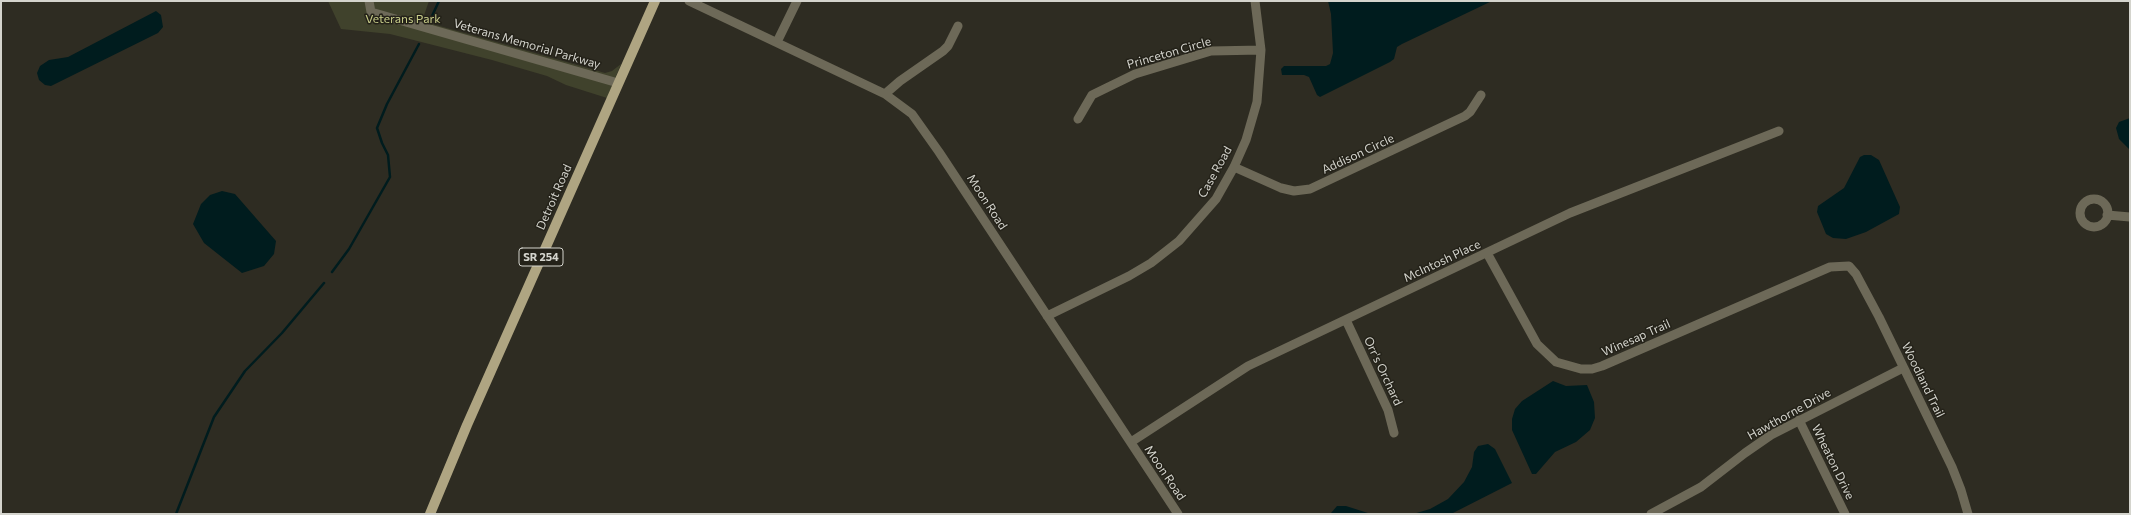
<!DOCTYPE html>
<style>
body{margin:0}
#map{position:relative;width:2131px;height:515px;overflow:hidden;background:#2e2c22;font-family:Commissioner,sans-serif}
canvas{display:block}
.frame{position:absolute;inset:0;border:2px solid #d4d4cd;pointer-events:none}
</style>
<div id="map">
<canvas width="2131" height="515"></canvas>
<div class="frame"></div>
</div>
<script>
const context = document.querySelector('canvas').getContext('2d');
context.lineJoin = 'round';
function fill(path, color) {
  context.fillStyle = color;
  context.fill(path, 'evenodd');
}
function toPath(rows) {
  const path = new Path2D();
  for (const r of rows) {
    if (r.length === 3) {
      path.moveTo(r[0] + r[2], r[1]);
      path.arc(r[0], r[1], r[2], 0, 2 * Math.PI);
      continue;
    }
    path.moveTo(r[0], r[1]);
    for (let i = 2; i < r.length; i += 2) path.lineTo(r[i], r[i + 1]);
  }
  return path;
}
function stroke(path, color, width, dash) {
  context.strokeStyle = color;
  context.lineWidth = width;
  context.lineCap = dash ? 'butt' : 'round';
  context.setLineDash(dash || []);
  context.stroke(path);
}
function write(font, color, halo, rows, align = 'center') {
  context.font = font + ' Commissioner,sans-serif';
  context.lineWidth = 3;
  context.setLineDash([]);
  context.textBaseline = 'middle';
  context.strokeStyle = halo;
  context.fillStyle = color;
  for (const [text, x, y, turn = 0] of rows) {
    context.save();
    context.translate(x, y);
    context.rotate((+turn || 0) * Math.PI / 180);
    context.textAlign = isNaN(turn) ? turn : align;
    if (halo) context.strokeText(text, 0, 0);
    context.fillText(text, 0, 0);
    context.restore();
  }
}
const green = toPath([
 [328,1,429,1,422,21,605,73,612,71,621,64,607,98,566,85,547,76,492,60,390,34,341,29]
]);
const water = toPath([
 [1328,1,1492,1,1402,44,1397,47,1394,59,1390,62,1320,97,1317,95,1309,77,1304,75,1282,75,1281,69,1284,66,1326,66,1330,64,1333,53,1331,14],
 [156,11,161,15,163,27,158,33,51,86,45,85,39,80,37,73,40,66,49,60,68,57],
 [2130,118,2130,150,2119,139,2116,128,2119,122],
 [1864,155,1871,155,1879,160,1900,207,1899,214,1866,232,1846,239,1833,238,1826,234,1817,212,1818,206,1844,188,1860,157],
 [222,191,235,194,276,241,274,254,264,266,242,273,204,243,193,224,201,204,210,195],
 [1553,381,1566,386,1587,385,1594,402,1595,418,1590,430,1576,442,1555,452,1536,474,1532,474,1512,430,1512,419,1515,409,1522,401],
 [1488,444,1495,449,1512,483,1451,514,1413,514,1430,509,1448,499,1464,482,1472,467,1474,452,1478,446],
 [1337,506,1346,506,1371,514,1332,514,1331,513]
]);
const stream = toPath([
 [432,16,439,1],
 [332,272,349,249,390,177,388,155,382,143,377,128,387,104,419,44],
 [176,514,214,417,245,371,282,333,324,283]
]);
const minor = toPath([
 [369,1,371,12,618,83],
 [689,1,885,94,912,114,939,152,1178,514],
 [777,42,797,1],
 [885,94,900,81,943,51,948,46,958,26],
 [1078,119,1092,95,1135,74,1211,51,1261,50],
 [1234,167,1281,188,1294,191,1310,189,1465,116,1470,112,1481,95],
 [2094,213,14],
 [2107,215,2130,217],
 [1487,253,1537,344,1556,362,1581,369,1592,369,1602,366,1830,267,1849,266,1856,274,1879,317,1952,467,1961,490,1968,514],
 [1047,316,1129,276,1151,263,1179,241,1216,199,1234,167,1246,140,1257,102,1261,50,1255,1],
 [1346,320,1388,410,1394,433],
 [1799,420,1845,514],
 [1131,442,1248,366,1570,213,1779,131],
 [1651,514,1701,487,1745,453,1771,435,1903,368]
]);
const major = toPath([
 [430,514,467,425,655,1]
]);
const shields = [
 [541,257,44]
];
const shieldNames = [
 ["SR 254",541,257]
];
const parkNames = [
 ["Veterans Park",403,19]
];
const streetNames = [
 ["Veterans Memorial Parkway",527,44,16],
 ["Princeton Circle",1169,53,-16],
 ["Addison Circle",1358,154,-25],
 ["Case Road",1215,172,-61],
 ["Detroit Road",554,197,-66],
 ["Moon Road",987,202,57],
 ["McIntosh Place",1442,261,-25],
 ["Winesap Trail",1636,338,-24],
 ["Orr's Orchard",1383,371,65],
 ["Woodland Trail",1923,380,64],
 ["Hawthorne Drive",1789,414,-29],
 ["Wheaton Drive",1833,462,64],
 ["Moon Road",1165,473,56]
];
fill(green, '#40422c');
fill(water, '#001c1e');
stroke(stream, '#001c1e', 2.5);
stroke(minor, '#6d6958', 9);
stroke(major, '#afa582', 10);
for (const [x, y, w] of shields) {
  const box = new Path2D();
  box.roundRect(x - w / 2, y - 9, w, 18, 3);
  context.fillStyle = '#242219';
  context.fill(box);
  stroke(box, '#d4d4cd', 1);
}
write('bold 11px', '#d4d4cd', null, shieldNames);
write('12px', '#c8cd8a', '#242219', parkNames);
write('12px', '#d4d4cd', '#242219', streetNames);
</script>
